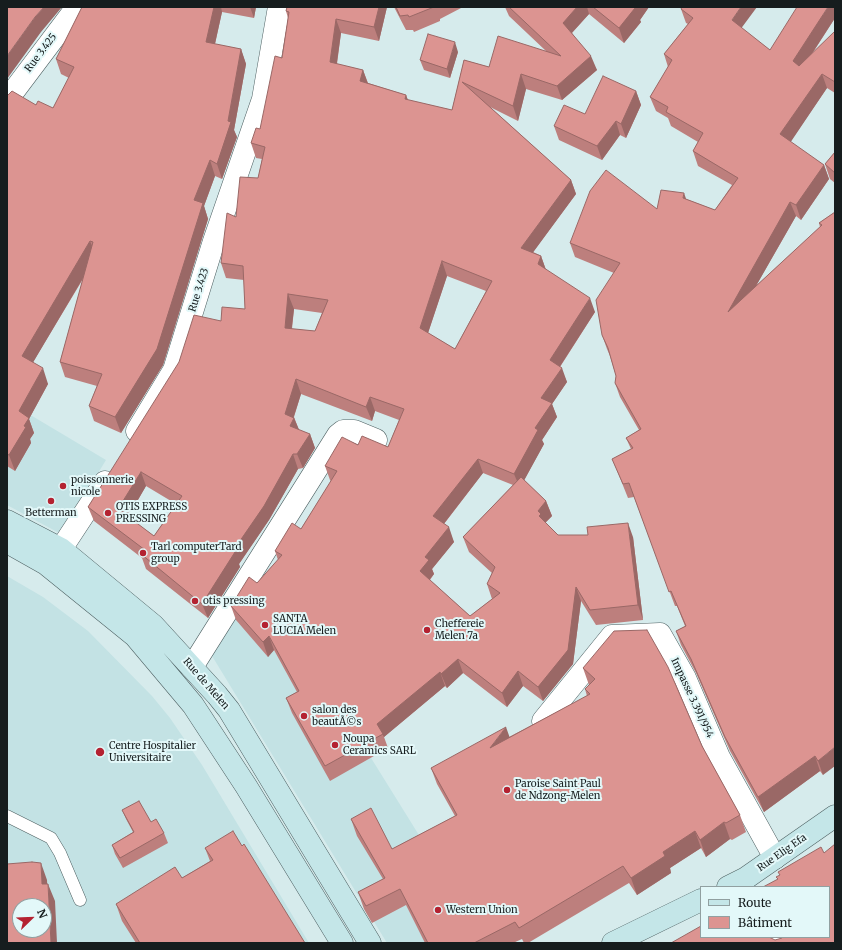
<!DOCTYPE html>
<meta charset="utf-8">
<style>
body{margin:0}
#map{position:relative;width:842px;height:950px;overflow:hidden;background:#d6ebec;font-family:Merriweather,serif}
canvas{display:block}
.frame{position:absolute;inset:0;border:8px solid #161d1e;pointer-events:none}
.legend{position:absolute;left:700px;top:886px;width:130px;height:52px;box-sizing:border-box;background:#e3f8f9;border:1px solid #91a0a1;margin:0;padding:5px 7px;list-style:none;font-size:12px;color:#161d1e}
.legend li{display:flex;align-items:center;gap:8px;height:20px}
.legend b{width:20px;border:1px solid #91a0a1}
.north{position:absolute;left:12px;top:898px;width:40px;height:40px;box-sizing:border-box;background:#e3f8f9;border:1px solid #91a0a1;border-radius:50%;rotate:67deg;font-size:11px;font-weight:700;line-height:16px;text-align:center;color:#161d1e}
.north::after{content:'';display:block;margin:auto;width:14px;height:18px;background:#b42231;clip-path:polygon(50% 0,100% 100%,50% 72%,0 100%)}
</style>
<div id="map">
<canvas width="842" height="950"></canvas>
<div class="frame"></div>
<ul class="legend">
<li><b style="height:5px;background:#c4e6e8"></b>Route</li>
<li><b style="height:11px;background:#dc9491"></b>Bâtiment</li>
</ul>
<div class="north">N</div>
</div>
<script>
const context = document.querySelector('canvas').getContext('2d');
context.lineJoin = 'round';
function fill(path, color) {
  context.fillStyle = color;
  context.fill(path, 'evenodd');
}
function toPath(rows) {
  const path = new Path2D();
  for (const r of rows) {
    path.moveTo(r[0], r[1]);
    for (let i = 2; i < r.length; i += 2) path.lineTo(r[i], r[i + 1]);
  }
  return path;
}
function stroke(path, color, width, dash) {
  context.strokeStyle = color;
  context.lineWidth = width;
  context.lineCap = dash ? 'butt' : 'round';
  context.setLineDash(dash || []);
  context.stroke(path);
}
function write(font, color, halo, rows, align = 'center') {
  context.font = font + ' Merriweather,serif';
  context.lineWidth = 4;
  context.setLineDash([]);
  context.textBaseline = 'middle';
  context.strokeStyle = halo;
  context.fillStyle = color;
  for (const [text, x, y, turn = 0] of rows) {
    context.save();
    context.translate(x, y);
    context.rotate((+turn || 0) * Math.PI / 180);
    context.textAlign = isNaN(turn) ? turn : align;
    if (halo) context.strokeText(text, 0, 0);
    context.fillText(text, 0, 0);
    context.restore();
  }
}
const built = toPath([
 [7,401,106,460,61,534,7,505],
 [7,576,43,597,88,631,152,696,170,718,202,765,309,943,7,943],
 [20,906,44,906,44,930,20,930],
 [258,576,486,943,387,943,209,651]
]);
const lane = toPath([
 [7,816,51,838,60,853,80,900]
]);
const street = toPath([
 [7,100,77,7],
 [137,431,174,370,214,241,263,99,279,7],
 [61,549,105,482],
 [192,667,338,435,343,431,354,431,376,440],
 [543,721,612,636,660,634,685,678,719,757,775,858],
 [779,937,782,943]
]);
const secondary = toPath([
 [7,521,61,549,153,625,217,695,229,710,370,943],
 [7,542,46,564,135,636,193,705,246,786,342,943],
 [728,887,746,878,835,816],
 [613,943,701,900]
]);
const wall = toPath([
 [82,7,256,7,254,18,222,12,215,44,241,49,246,64,234,130,237,137,222,179,215,176,204,206,208,219,163,365,121,433,94,421,89,406,97,386,65,377,60,362,83,279,33,362,48,384,29,419,34,433,30,439,31,443,15,471,7,466,7,96,36,105,53,108,69,78,61,74,56,59],
 [287,7,387,7,379,41,341,33,337,64,363,70,368,83,406,95,408,100,452,110,464,60,489,67,546,51,509,16,505,7,649,7,640,20,641,22,624,43,589,14,572,33,597,70,562,100,526,89,518,121,490,107,571,180,576,194,533,252,541,256,546,270,595,312,560,367,567,382,552,404,557,417,542,440,544,444,524,480,546,501,552,516,545,523,558,535,633,537,643,620,596,625,581,601,573,664,543,701,523,686,507,707,463,673,447,688,445,686,384,737,388,748,330,781,292,713,286,698,297,692,274,650,268,657,236,620,231,606,257,583,278,560,275,551,301,529,331,481,330,480,325,466,358,445,388,447,399,420,375,411,372,421,301,394,294,417,299,430,310,434,315,448,303,468,298,469,269,520,239,564,240,567,208,618,146,569,142,558,94,521,88,507,221,321,245,309,244,280,226,278,221,263,236,217,258,178,262,159,256,158,251,143,260,129,282,58,288,18,286,11],
 [447,276,486,291,455,349,428,333],
 [294,309,322,313,315,331,292,329],
 [483,473,513,485,463,537,469,552,492,573,487,584,492,599,470,616,430,580,434,574,432,569,454,542,444,524],
 [146,486,176,504,154,536,128,517],
 [394,7,463,7,440,19,440,21,414,32,413,30,406,30],
 [835,7,835,18,812,54,835,31,835,93,827,88,790,142,824,165,829,179,801,220,796,216,756,286,820,227,819,223,835,212,823,775,820,771,764,812,730,751,696,673,681,645,676,631,685,626,677,606,675,606,634,497,628,498,618,473,612,459,631,449,626,438,639,430,620,397,615,383,616,376,610,356,607,349,602,335,614,273,575,257,570,243,657,209,686,199,715,210,732,185,698,166,693,151,698,142,671,126,668,118,656,111,650,97,668,67,664,54,688,24,686,23,681,9,741,28,770,50],
 [458,52,450,78,424,70,420,60],
 [636,91,641,105,626,138,620,135,602,160,559,140,554,126,585,114],
 [835,152,835,183,830,179,825,164],
 [583,668,702,746,740,815,746,832,732,840,730,839,706,857,701,848,670,868,671,873,637,895,629,883,528,943,524,943,522,939,513,943,425,943,406,905,372,923,364,909,358,892,383,879,357,836,351,819,392,849,455,816,437,784,431,768,509,737,587,696,585,689,589,685],
 [122,810,164,833,168,843,123,868,115,854,112,845,133,832,126,819],
 [242,846,305,943,136,943,122,921,116,904,182,878,210,861,205,848]
]);
const shadedWall = toPath([
 [44,7,62,7,41,32,7,79,7,56,35,17],
 [214,7,221,7,222,12,212,57,206,42],
 [250,7,256,7,254,18],
 [379,7,387,7,379,41,374,27],
 [577,7,587,7,589,14,568,37,563,23],
 [634,7,649,7,640,20,641,22,624,43,619,28],
 [741,7,757,7,737,34,732,20],
 [828,7,835,7,835,18,798,75,793,61],
 [336,19,341,33,335,76,330,62],
 [455,42,458,52,450,78,447,69],
 [241,49,246,64,234,130,237,137,222,179,217,164,228,121],
 [591,56,597,70,562,100,557,86],
 [363,70,368,84,360,81],
 [521,74,526,89,518,121,513,106],
 [822,74,827,88,786,149,780,134],
 [636,91,641,105,626,138,621,124],
 [406,95,411,109,405,99],
 [616,121,620,135,602,160,597,146],
 [210,160,215,176,204,206,208,219,163,365,121,433,115,417,194,200],
 [824,165,829,179,801,220,796,205],
 [571,180,576,194,526,262,521,248],
 [684,193,689,207,683,198],
 [790,202,796,216,733,326,728,312],
 [90,241,96,256,28,371,22,356],
 [541,256,546,270,538,264],
 [442,261,447,276,425,342,420,328],
 [288,294,294,309,290,342,285,328],
 [590,298,595,312,555,374,550,360],
 [43,368,48,384,29,419,34,433,30,439,31,443,15,471,9,455,19,411],
 [562,368,567,382,552,404,557,417,542,440,544,444,520,488,514,474,535,428,541,398],
 [296,379,301,394,292,422,294,418,300,432,296,441,285,414],
 [370,397,375,411,372,421,366,407],
 [310,434,315,448,303,468,297,454],
 [293,454,298,469,269,520,239,564,240,567,208,618,202,604,233,551],
 [478,459,483,473,439,530,433,516],
 [141,472,146,486,124,524,118,509],
 [546,501,552,516,545,523,539,516,538,511],
 [628,523,633,537,643,620,638,605],
 [449,527,454,542,432,569,434,574,425,585,420,571,425,557],
 [576,587,581,601,573,664,543,701,538,687],
 [269,636,274,650,268,657,263,642],
 [458,659,463,673,447,688,441,674],
 [518,671,523,686,507,707,502,693],
 [440,672,445,686,384,737,377,724],
 [506,727,512,744,490,748],
 [835,747,835,766,823,775,818,761],
 [815,756,820,771,764,812,758,797],
 [724,822,730,839,706,857,700,840],
 [695,831,701,848,670,868,671,873,637,895,631,878,663,852],
 [41,863,47,880,48,901,42,884],
 [48,884,55,901,57,943,51,943]
]);
const building = toPath([
 [7,7,44,7,35,17,7,56,7,7],
 [82,7,214,7,206,42,241,49,228,121,231,122,217,164,210,160,194,200,203,203,157,349,115,417,89,406,102,374,60,362,93,242,90,241,22,356,43,368,19,411,29,418,24,426,26,427,9,455,7,454,7,96,12,91,36,105,38,101,53,108,74,67,56,59,82,7],
 [287,7,379,7,374,27,336,19,330,62,363,70,360,81,406,95,405,99,452,110,464,60,489,67,498,36,561,56,509,7,577,7,563,23,591,56,557,86,521,74,513,106,462,82,571,180,521,248,541,256,538,264,590,298,550,360,562,368,541,398,552,403,535,428,538,430,514,474,478,459,433,516,449,527,425,557,429,560,420,571,470,616,500,593,487,584,495,567,463,537,521,477,546,501,538,511,541,514,539,516,558,535,588,535,587,527,628,523,638,605,590,610,576,587,568,650,538,687,518,671,502,693,458,659,441,674,440,672,377,724,383,734,325,766,286,698,299,691,269,636,263,642,231,606,249,577,257,583,282,555,275,551,292,523,301,529,337,471,325,466,342,437,358,445,362,436,388,447,404,409,370,397,366,407,296,379,285,414,294,418,290,426,310,434,297,454,293,454,264,506,233,551,235,552,202,604,141,554,145,550,88,507,179,362,194,315,221,321,222,307,245,309,243,266,221,263,227,213,236,217,240,177,258,178,265,147,251,143,256,128,260,129,275,56,282,58,289,12,286,11,287,7],
 [442,261,492,281,455,349,420,328,442,261],
 [288,294,328,300,315,331,285,328,288,294],
 [141,472,182,496,154,536,118,509,141,472],
 [396,7,434,7,409,17,408,15,400,16,396,7],
 [593,7,635,7,635,8,619,28,593,7],
 [682,7,741,7,732,20,770,50,797,7,828,7,793,61,799,66,835,31,835,82,822,74,780,134,824,165,796,205,790,202,728,312,822,225,819,223,835,212,835,747,818,761,815,756,758,797,725,737,691,659,676,631,686,626,671,591,669,592,629,483,623,484,612,459,633,448,626,438,641,429,615,383,616,376,608,348,602,335,596,300,620,263,570,243,590,191,606,170,657,209,661,190,684,193,683,198,715,210,738,178,693,151,703,133,666,112,668,107,650,97,672,60,664,54,693,18,681,9,682,7],
 [428,34,455,42,447,69,420,60,428,34],
 [603,76,636,91,621,124,616,121,597,146,554,126,564,105,585,114,603,76],
 [835,152,835,173,825,164,835,152],
 [647,630,668,667,702,746,740,815,726,823,724,822,700,840,695,831,663,852,665,856,631,878,623,866,519,928,515,922,474,943,428,943,400,889,366,906,358,892,385,878,351,819,371,808,392,849,457,815,431,768,506,727,490,748,590,694,585,689,595,679,583,668,614,631,647,630],
 [139,801,151,822,156,819,164,833,120,858,112,845,134,832,122,810,139,801],
 [233,831,242,846,244,844,305,943,140,943,116,904,175,867,182,878,213,860,205,848,233,831],
 [835,844,835,943,671,943,701,926,701,937,769,937,775,940,782,938,783,937,829,937,829,887,763,887,778,879,776,877,780,875,778,872,821,847,824,853,835,844],
 [32,862,41,863,42,884,48,884,51,943,7,943,7,864,32,862],
 [20,906,44,906,44,930,20,930,20,906]
]);
const markers = [
 [63,486,4,"#b42231"],
 [51,501,4,"#b42231"],
 [108,513,4,"#b42231"],
 [143,553,4,"#b42231"],
 [195,601,4,"#b42231"],
 [265,625,4,"#b42231"],
 [427,630,4,"#b42231"],
 [304,716,4,"#b42231"],
 [335,745,4,"#b42231"],
 [100,752,5,"#b42231"],
 [507,790,4,"#b42231"],
 [438,910,4,"#b42231"]
];
const streetNames = [
 ["Rue 3.425",41,53,-53],
 ["Rue 3.423",199,290,-73],
 ["Rue de Melen",206,684,49],
 ["Impasse 3.391/954",692,698,65],
 ["Rue Elig Efa",782,853,-35]
];
const poiNames = [
 ["poissonnerie",71,480],
 ["nicole",71,492],
 ["OTIS EXPRESS",116,507],
 ["PRESSING",116,519],
 ["Betterman",51,513,"center"],
 ["Tarl computerTard",151,547],
 ["group",151,559],
 ["otis pressing",203,601],
 ["SANTA",273,619],
 ["LUCIA Melen",273,631],
 ["Cheffereie",435,624],
 ["Melen 7a",435,636],
 ["salon des",312,710],
 ["beautÃ©s",312,722],
 ["Noupa",343,739],
 ["Ceramics SARL",343,751],
 ["Centre Hospitalier",109,746],
 ["Universitaire",109,758],
 ["Paroise Saint Paul",515,784],
 ["de Ndzong-Melen",515,796],
 ["Western Union",446,910]
];
fill(built, '#c3e2e4');
stroke(lane, '#4e6062', 13);
stroke(street, '#4e6062', 23);
stroke(secondary, '#4e6062', 23);
stroke(lane, '#fff', 12);
stroke(street, '#fff', 22);
stroke(secondary, '#c4e6e8', 22);
fill(wall, '#bd7f7d');
fill(shadedWall, '#9a6866');
fill(building, '#dc9491');
stroke(building, '#9a6866', 1);
for (const [x, y, r, color] of markers) {
  const dot = new Path2D();
  dot.arc(x, y, r, 0, 2 * Math.PI);
  context.fillStyle = color;
  context.fill(dot);
  stroke(dot, '#e3f8f9', 1.5);
}
write('10px', '#161d1e', '#e3f8f9', streetNames);
write('10px', '#161d1e', '#e3f8f9', poiNames, 'left');
</script>
